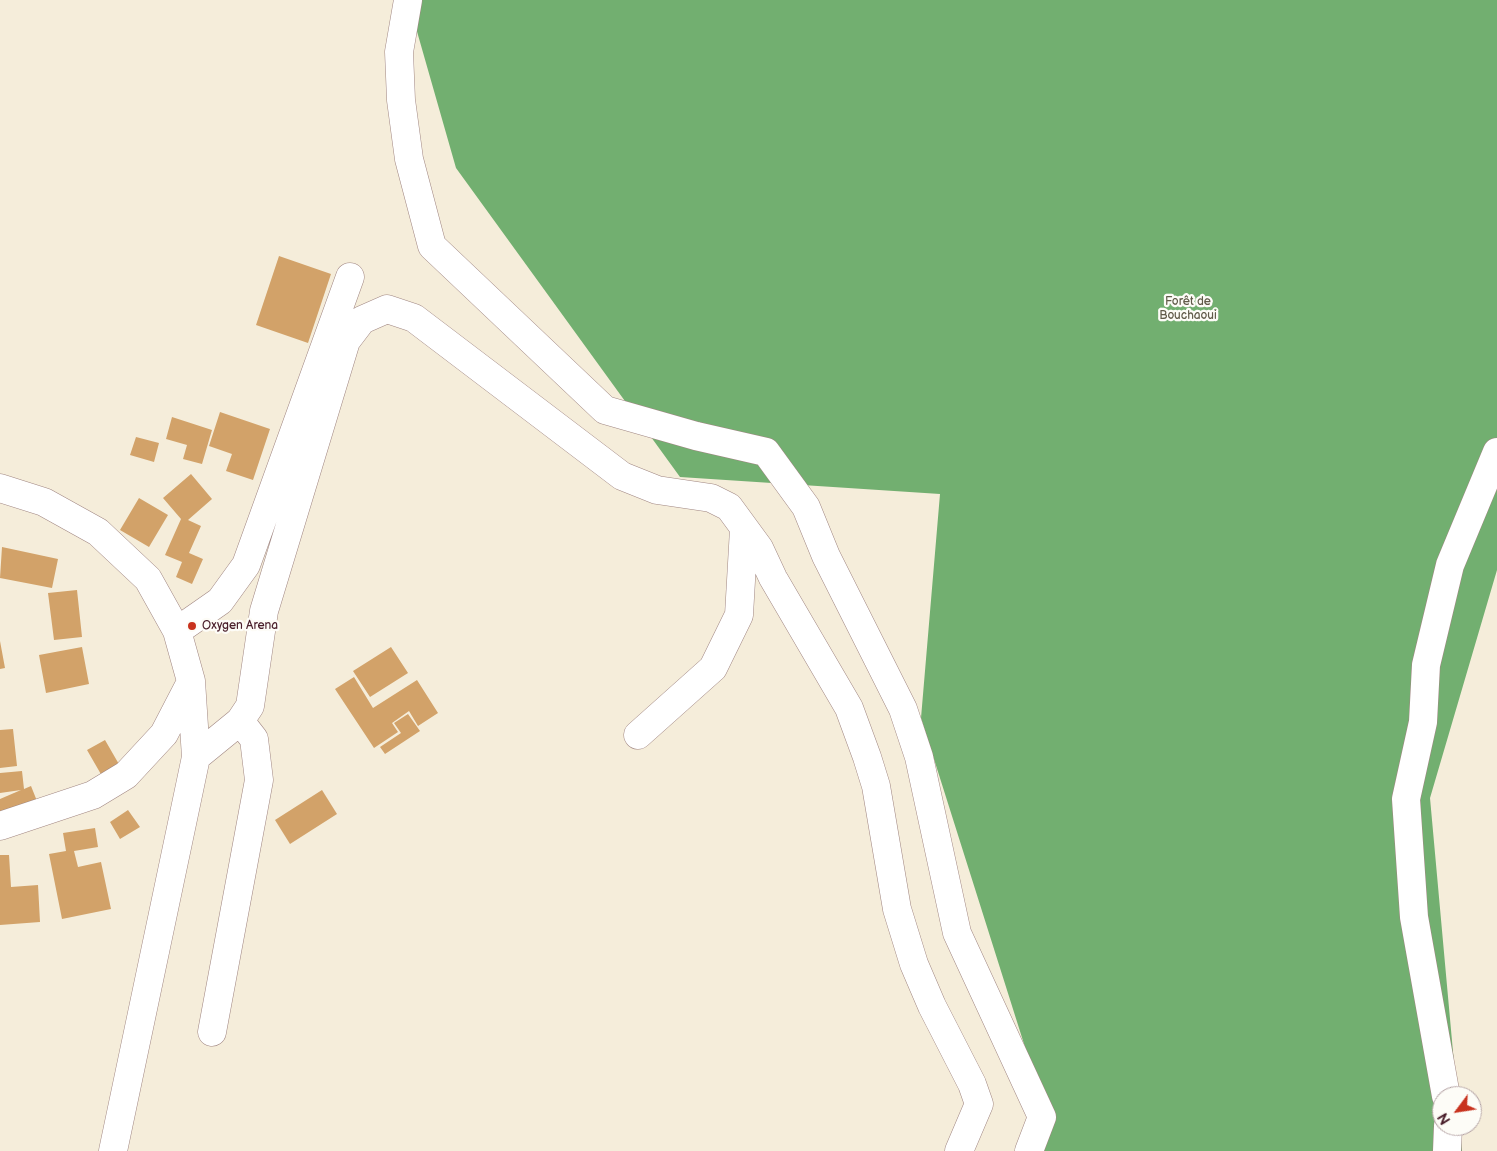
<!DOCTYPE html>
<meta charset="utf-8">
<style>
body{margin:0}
#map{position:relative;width:1497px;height:1151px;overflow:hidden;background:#f5edda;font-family:"Balsamiq Sans",sans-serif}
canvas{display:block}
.north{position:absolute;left:1432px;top:1086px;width:50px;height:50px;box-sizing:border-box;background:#fdfcf7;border:1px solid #b5a4a5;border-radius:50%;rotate:239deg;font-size:14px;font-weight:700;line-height:20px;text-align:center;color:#4a1f2b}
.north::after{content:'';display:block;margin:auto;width:18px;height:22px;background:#c8321e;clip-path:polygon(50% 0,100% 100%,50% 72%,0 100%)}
</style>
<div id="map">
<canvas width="1497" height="1151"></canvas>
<div class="north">N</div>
</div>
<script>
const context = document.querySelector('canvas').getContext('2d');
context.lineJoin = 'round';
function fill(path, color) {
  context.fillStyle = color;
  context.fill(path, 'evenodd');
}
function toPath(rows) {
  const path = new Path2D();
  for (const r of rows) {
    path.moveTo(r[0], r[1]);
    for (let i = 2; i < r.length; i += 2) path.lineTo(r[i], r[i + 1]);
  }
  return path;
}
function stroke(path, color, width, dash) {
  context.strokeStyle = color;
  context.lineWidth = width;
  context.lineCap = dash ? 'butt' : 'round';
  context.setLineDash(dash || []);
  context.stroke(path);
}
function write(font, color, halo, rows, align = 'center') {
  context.font = font + ' "Balsamiq Sans",sans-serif';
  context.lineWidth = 4.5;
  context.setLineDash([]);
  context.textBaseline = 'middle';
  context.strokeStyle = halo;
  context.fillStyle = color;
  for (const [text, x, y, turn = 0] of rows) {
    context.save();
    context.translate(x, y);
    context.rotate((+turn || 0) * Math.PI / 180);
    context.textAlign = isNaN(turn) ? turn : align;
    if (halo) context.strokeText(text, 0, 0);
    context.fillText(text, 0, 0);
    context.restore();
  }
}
const forest = toPath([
 [408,0,1497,0,1497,570,1430,798,1457,1096,1442,1096,1442,1126,1460,1126,1462,1151,1041,1151,1049,1123,921,718,940,494,680,477,456,168]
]);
const building = toPath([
 [279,256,331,274,308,343,256,325],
 [220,412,270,429,253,480,226,471,232,454,209,446],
 [172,417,212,430,202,464,183,459,187,445,166,439],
 [136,437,159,443,154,462,130,455],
 [191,474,212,499,188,520,201,526,189,553,203,559,192,584,176,577,182,562,165,555,181,519,163,498],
 [139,498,168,515,149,547,120,530],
 [2,547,58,559,52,588,0,578],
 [77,590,82,637,54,640,48,593],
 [0,641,5,668,0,669],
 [82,647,89,684,46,693,39,655],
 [391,647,408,673,370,697,353,671],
 [354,677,373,708,417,680,438,713,418,726,409,711,392,723,398,732,374,748,335,689],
 [408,714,420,731,385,754,380,747,401,733,394,723],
 [13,729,17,766,0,768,0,730],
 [105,740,120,766,102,776,87,750],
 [22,771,24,789,31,786,39,806,0,822,0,799,21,790,0,793,0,773],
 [322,790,337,814,290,844,275,820],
 [128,810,140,827,120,839,110,822],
 [95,828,98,847,74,851,78,867,101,862,111,909,62,919,49,854,66,851,63,833],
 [0,855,9,855,11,887,38,885,40,922,0,925]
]);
const minor = toPath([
 [408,0,399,52,401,100,409,159,432,246,605,410,696,436,766,452,806,507,826,556,903,709,919,757,957,933,1042,1117,1029,1151],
 [0,488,44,502,98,532,148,579,177,631,191,681,196,757,113,1151],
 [177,631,220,601,246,565,350,277],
 [638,735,713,668,739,615,744,529],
 [196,757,240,721,250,706,264,611,346,341,362,320,387,309,414,318,622,476,657,490,711,498,729,507,759,548,773,578,849,708,867,757,876,786,897,909,914,964,932,1006,972,1084,979,1104,959,1151],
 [0,826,93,795,126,775,164,734,191,682],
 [212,1032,259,780,254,739,240,721],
 [1446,1096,1414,917,1406,799,1423,722,1426,665,1450,565,1497,452],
 [1447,1151,1448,1126]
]);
const markers = [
 [192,626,5,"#c8321e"]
];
const parkNames = [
 ["Forêt de",1188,302],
 ["Bouchaoui",1188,316]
];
const poiNames = [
 ["Oxygen Arena",202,626]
];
fill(forest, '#72af70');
fill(building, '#d2a269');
stroke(minor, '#a08682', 29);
stroke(minor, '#fff', 28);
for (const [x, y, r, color] of markers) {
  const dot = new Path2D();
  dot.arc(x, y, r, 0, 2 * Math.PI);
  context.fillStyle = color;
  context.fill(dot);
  stroke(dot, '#fdfcf7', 2);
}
write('12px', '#615b49', '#fdfcf7', parkNames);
write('12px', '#4a1f2b', '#fdfcf7', poiNames, 'left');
</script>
